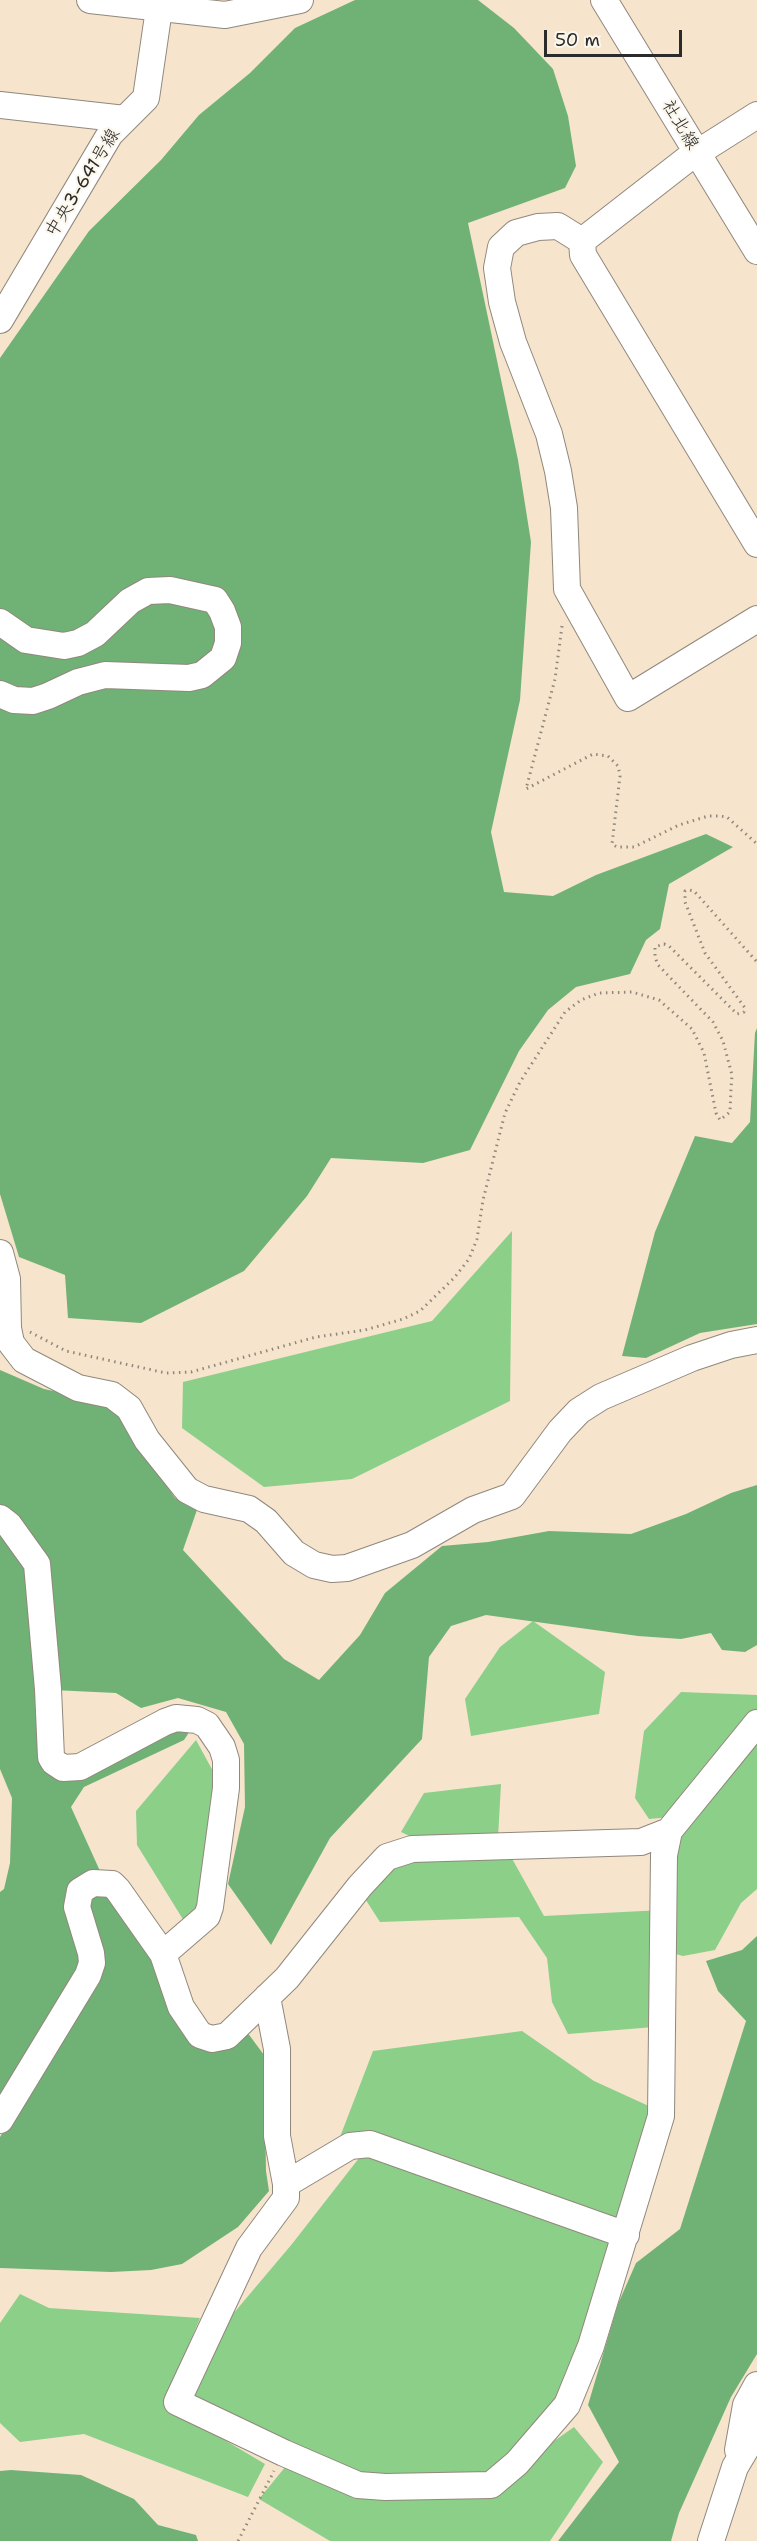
<!DOCTYPE html>
<meta charset="utf-8">
<style>
body{margin:0}
#map{position:relative;width:757px;height:2541px;overflow:hidden;background:#f6e4cd;font-family:"Shantell Sans",sans-serif}
canvas{display:block}
.scale{position:absolute;left:544px;top:30px;width:138px;height:27px;box-sizing:border-box;border:3px solid #2b2b2b;border-top:0;padding-left:8px;font-size:18px;line-height:21px;white-space:nowrap;color:#2b2b2b;-webkit-text-stroke:4px #fbf7ec;paint-order:stroke}
</style>
<div id="map">
<canvas width="757" height="2541"></canvas>
<div class="scale">50 m</div>
</div>
<script>
const context = document.querySelector('canvas').getContext('2d');
context.lineJoin = 'round';
function fill(path, color) {
  context.fillStyle = color;
  context.fill(path, 'evenodd');
}
function toPath(rows) {
  const path = new Path2D();
  for (const r of rows) {
    path.moveTo(r[0], r[1]);
    for (let i = 2; i < r.length; i += 2) path.lineTo(r[i], r[i + 1]);
  }
  return path;
}
function stroke(path, color, width, dash) {
  context.strokeStyle = color;
  context.lineWidth = width;
  context.lineCap = dash ? 'butt' : 'round';
  context.setLineDash(dash || []);
  context.stroke(path);
}
function write(font, color, halo, rows, align = 'center') {
  context.font = font + ' "Shantell Sans","Klee One",sans-serif';
  context.lineWidth = 4.5;
  context.setLineDash([]);
  context.textBaseline = 'middle';
  context.strokeStyle = halo;
  context.fillStyle = color;
  for (const [text, x, y, turn = 0] of rows) {
    context.save();
    context.translate(x, y);
    context.rotate((+turn || 0) * Math.PI / 180);
    context.textAlign = isNaN(turn) ? turn : align;
    if (halo) context.strokeText(text, 0, 0);
    context.fillText(text, 0, 0);
    context.restore();
  }
}
const green = toPath([
 [512,1231,510,1401,352,1479,264,1487,182,1428,183,1382,432,1321],
 [533,1621,605,1672,599,1714,471,1736,465,1699,500,1647],
 [681,1692,757,1695,757,1717,670,1817,649,1819,635,1798,644,1731],
 [757,1736,757,1889,741,1903,715,1950,683,1956,672,1953,676,1839],
 [196,1740,214,1773,204,1907,184,1921,137,1845,136,1811],
 [501,1784,498,1837,416,1839,401,1832,424,1793],
 [510,1855,544,1916,663,1910,654,2027,568,2034,552,2002,547,1958,519,1917,380,1922,362,1894,408,1857],
 [522,2031,594,2081,651,2107,621,2225,340,2137,373,2051],
 [370,2144,626,2235,544,2434,496,2482,574,2427,603,2462,550,2541,330,2541,259,2499,286,2466,358,2485,188,2399,222,2327,292,2244],
 [20,2294,49,2308,200,2318,164,2404,265,2464,248,2497,84,2434,20,2442,0,2423,0,2323]
]);
const forest = toPath([
 [355,0,478,0,514,28,553,69,568,116,576,166,565,188,468,223,518,460,531,542,520,700,491,832,504,892,553,896,596,875,706,834,733,847,669,884,660,929,646,940,630,974,576,987,548,1010,519,1051,470,1150,423,1163,331,1158,307,1196,244,1271,141,1323,68,1318,65,1275,19,1257,0,1194,0,358,89,231,161,160,199,115,250,73,295,28],
 [757,1028,757,1324,700,1333,646,1358,622,1356,655,1232,695,1136,732,1143,750,1122,755,1033],
 [0,1370,44,1389,110,1403,175,1498,198,1507,183,1550,284,1659,319,1680,360,1635,385,1593,442,1546,488,1542,549,1531,631,1534,686,1514,731,1493,757,1485,757,1645,745,1652,722,1650,711,1633,681,1639,638,1636,486,1615,451,1626,429,1657,422,1739,330,1838,271,1945,228,1884,245,1807,244,1744,226,1712,178,1698,141,1708,116,1693,53,1690,40,1563,0,1512],
 [0,1524,32,1565,48,1768,162,1727,188,1728,188,1734,184,1740,84,1787,71,1807,100,1871,81,1882,88,1953,0,2101,0,1892,4,1889,10,1863,12,1798,0,1769],
 [103,1887,134,1922,196,2043,247,2032,264,2055,266,2171,269,2191,238,2227,182,2264,151,2270,111,2272,0,2268,0,2137,91,1977,82,1901],
 [757,1936,757,2354,731,2397,679,2513,671,2541,558,2541,619,2462,588,2405,618,2304,636,2263,680,2229,746,2021,718,1991,706,1961,742,1950],
 [11,2470,81,2475,134,2499,158,2525,196,2535,198,2541,0,2541,0,2471]
]);
const path = toPath([
 [562,626,555,679,526,789,593,754,608,756,618,766,620,776,612,844,617,847,634,847,679,825,708,816,719,816,727,817,757,844],
 [30,1332,66,1351,166,1373,191,1372,316,1337,365,1330,403,1319,420,1311,454,1278,469,1259,477,1239,483,1200,505,1113,520,1082,565,1012,581,1000,599,993,632,992,659,1000,692,1029,704,1053,716,1113,720,1120,730,1112,731,1088,732,1075,723,1041,713,1022,658,965,655,957,655,947,664,944,669,946,737,1014,744,1012,745,1008,705,953,685,902,685,891,689,890,694,891,757,962],
 [238,2541,274,2471]
]);
const minor = toPath([
 [90,0,225,15,300,0],
 [604,0,757,251],
 [0,105,125,119],
 [757,115,686,160,582,241,583,255,757,544],
 [582,241,558,226,538,227,516,233,501,247,497,268,502,302,513,342,549,434,558,471,564,508,567,589,628,698,757,619],
 [0,320,110,134,146,98,159,9],
 [0,622,26,640,64,646,78,643,95,634,130,601,148,591,170,590,215,600,222,611,228,627,228,643,223,658,202,675,189,678,105,675,78,682,48,696,33,701,14,700,0,694],
 [0,1253,7,1279,8,1328,11,1343,24,1360,78,1388,112,1395,129,1408,147,1440,187,1490,204,1499,249,1509,266,1521,294,1553,314,1565,332,1569,347,1568,412,1545,473,1510,512,1496,560,1431,579,1411,601,1397,692,1358,731,1345,757,1340],
 [0,1518,9,1525,37,1564,48,1689,51,1757,54,1762,63,1768,80,1767,165,1722,176,1718,197,1720,207,1725,222,1747,226,1760,226,1788,210,1907,207,1916,163,1954],
 [267,1997,277,2049,277,2136,286,2184,286,2198,249,2248,177,2402,284,2453,358,2485,385,2487,491,2485,517,2463,567,2405,591,2346,661,2116,664,1855,669,1831,757,1723],
 [0,2120,88,1975,92,1963,91,1953,77,1907,80,1891,93,1883,112,1884,118,1890,163,1954,181,2007,200,2035,212,2039,227,2036,287,1978,360,1886,387,1857,412,1849,641,1842,669,1831],
 [286,2184,350,2146,370,2144,626,2235],
 [738,2450,746,2405,757,2385],
 [711,2541,735,2467,757,2430]
]);
const streetNames = [
 ["社北線",680,125,59],
 ["中央3-641号線",83,183,-58]
];
fill(green, '#8bcf89');
fill(forest, '#70b275');
stroke(minor, '#90887c', 28);
stroke(path, '#90887c', 3, [1.5, 4.5]);
stroke(minor, '#fff', 26);
write('18px', '#2b2b2b', '#fbf7ec', streetNames);
</script>
